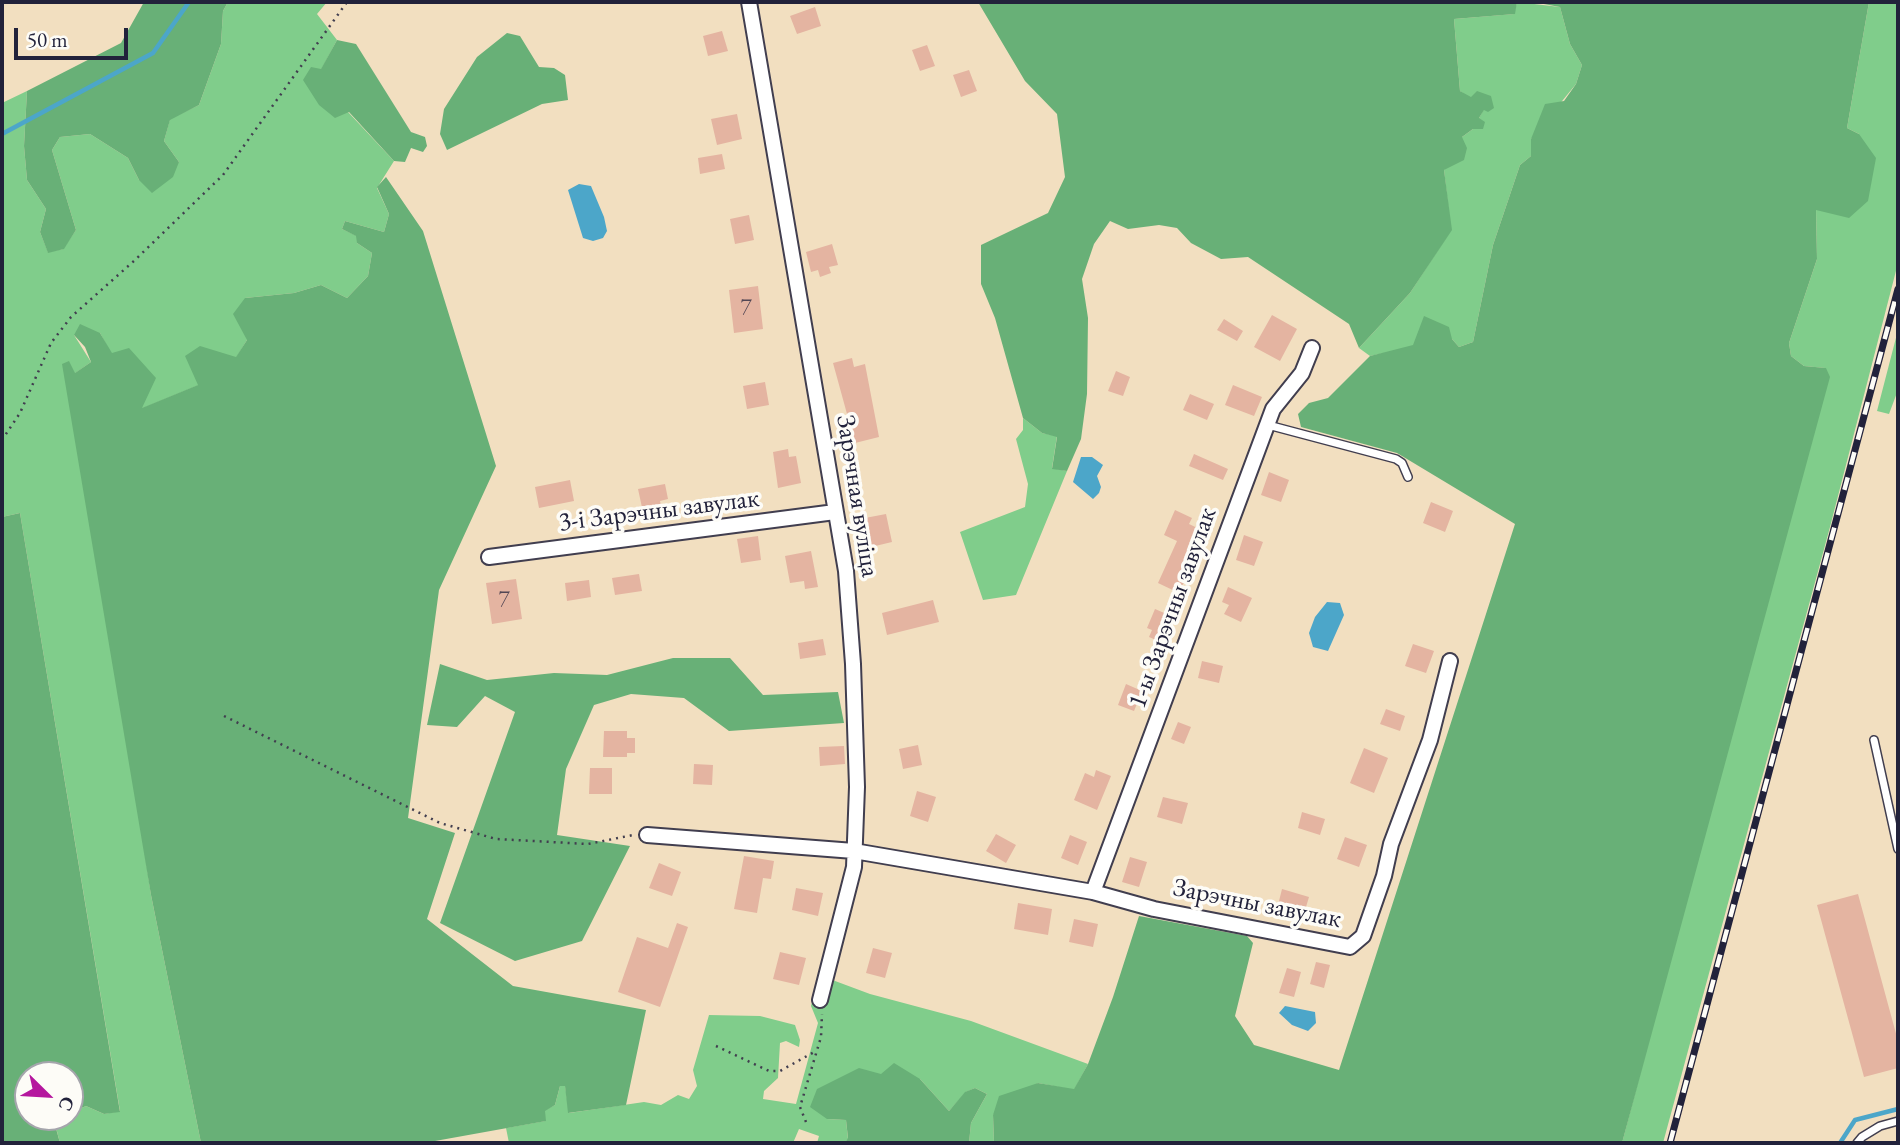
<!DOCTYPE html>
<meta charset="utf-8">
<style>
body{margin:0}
#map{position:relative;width:1900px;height:1145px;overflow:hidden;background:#f2dfc0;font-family:"EB Garamond",serif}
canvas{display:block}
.frame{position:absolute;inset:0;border:4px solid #22223b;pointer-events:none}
.north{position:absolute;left:14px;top:1061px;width:70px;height:70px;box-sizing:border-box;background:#fdfcf7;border:2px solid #a5a5ac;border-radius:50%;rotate:114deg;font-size:19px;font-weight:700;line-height:28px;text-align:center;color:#22223b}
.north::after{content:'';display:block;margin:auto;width:24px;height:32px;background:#b5179e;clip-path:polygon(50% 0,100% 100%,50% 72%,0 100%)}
.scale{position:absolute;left:14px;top:28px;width:114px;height:32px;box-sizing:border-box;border:4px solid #22223b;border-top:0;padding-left:9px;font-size:21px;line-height:24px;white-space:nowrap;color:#22223b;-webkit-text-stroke:5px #fdfcf7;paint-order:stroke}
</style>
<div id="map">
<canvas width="1900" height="1145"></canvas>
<div class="frame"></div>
<div class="north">С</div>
<div class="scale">50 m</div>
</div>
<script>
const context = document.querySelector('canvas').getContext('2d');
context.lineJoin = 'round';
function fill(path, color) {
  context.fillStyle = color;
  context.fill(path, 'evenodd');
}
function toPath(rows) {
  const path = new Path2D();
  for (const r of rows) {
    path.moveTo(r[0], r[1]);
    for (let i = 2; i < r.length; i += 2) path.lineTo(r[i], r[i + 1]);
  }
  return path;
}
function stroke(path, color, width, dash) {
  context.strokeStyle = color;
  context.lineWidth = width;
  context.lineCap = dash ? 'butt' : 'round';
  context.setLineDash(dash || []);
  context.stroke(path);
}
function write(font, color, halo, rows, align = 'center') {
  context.font = font + ' "EB Garamond",serif';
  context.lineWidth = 7;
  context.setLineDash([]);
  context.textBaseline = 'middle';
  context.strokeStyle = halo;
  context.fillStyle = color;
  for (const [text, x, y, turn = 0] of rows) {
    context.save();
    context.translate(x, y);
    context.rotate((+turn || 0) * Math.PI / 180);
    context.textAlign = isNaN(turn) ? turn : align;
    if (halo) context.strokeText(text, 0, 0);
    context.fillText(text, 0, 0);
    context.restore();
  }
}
const green = toPath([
 [228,2,327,2,317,14,337,40,321,70,348,112,394,161,377,188,389,214,384,232,345,221,342,229,357,236,357,243,372,253,368,276,347,298,321,285,294,293,245,298,247,340,236,358,199,385,141,409,100,333,74,335,91,362,74,374,151,895,201,1143,60,1143,54,1120,70,1117,70,1113,86,1106,104,1114,120,1111,20,513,2,517,2,103,27,91,24,146,27,180,46,209,40,232,48,252,63,249,76,230,52,150,60,137,90,134,128,158,139,180,179,162,164,141,170,119,199,105,221,44,223,11],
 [1517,2,1560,7,1570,44,1582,65,1576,84,1531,139,1531,156,1520,165,1493,245,1473,342,1459,347,1452,339,1370,356,1359,348,1410,293,1451,230,1444,170,1462,137,1473,129,1484,109,1460,91,1454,19,1514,14],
 [1869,2,1898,2,1898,263,1830,527,1663,1143,1622,1143,1825,368,1804,366,1791,356,1789,343,1817,259,1816,209,1859,134,1847,128],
 [1898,330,1898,390,1889,414,1877,411],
 [1023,418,1042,433,1057,436,1052,468,1067,471,1016,595,983,600,960,532,1025,507,1028,484,1016,439,1023,430],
 [819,975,870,994,971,1021,1088,1064,1074,1090,1038,1083,993,1115,994,1143,969,1143,971,1123,987,1094,975,1088,966,1092,949,1111,920,1079,827,1119,846,1120,848,1139,845,1143,817,1143,819,1136,799,1129,793,1143,509,1143,506,1128,545,1121,545,1110,555,1105,560,1086,565,1085,569,1113,644,1102,661,1105,678,1095,689,1099,697,1086,693,1070,709,1015,760,1016,795,1025,800,1040,799,1047,786,1041,780,1043,778,1078,764,1091,763,1099,796,1104,818,1023,811,1006]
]);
const forest = toPath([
 [144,2,228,2,223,11,221,44,199,105,170,120,164,141,179,162,173,177,152,193,139,180,128,158,90,134,60,137,52,150,76,230,64,249,48,253,40,232,46,209,27,180,24,146,27,91,121,43],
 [978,2,1517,2,1515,14,1454,19,1460,91,1471,97,1477,91,1491,96,1494,108,1488,112,1484,110,1479,118,1485,122,1483,129,1473,129,1462,137,1467,148,1464,160,1444,170,1452,230,1410,293,1359,348,1349,324,1248,257,1221,259,1191,243,1177,228,1159,225,1128,229,1110,221,1094,244,1082,279,1088,318,1087,394,1081,439,1067,471,1052,469,1057,437,1042,433,1023,418,995,318,981,284,981,245,1048,213,1065,177,1057,114,1025,81],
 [1533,2,1869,2,1847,128,1859,134,1876,158,1868,201,1849,218,1816,210,1817,259,1789,343,1791,356,1804,366,1826,368,1830,377,1622,1143,994,1143,993,1115,999,1096,1038,1083,1074,1089,1088,1064,1113,997,1139,916,1247,936,1253,943,1235,1016,1254,1045,1339,1070,1515,524,1397,453,1301,427,1298,414,1309,403,1328,398,1370,356,1413,345,1424,316,1449,327,1452,339,1459,347,1473,342,1493,245,1520,165,1531,156,1531,139,1545,104,1564,101,1576,84,1582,65,1570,44,1560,7],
 [507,33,520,36,539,67,554,68,565,75,568,100,542,104,447,150,440,134,444,109,477,57],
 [337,40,356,44,411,132,425,137,427,146,423,152,411,148,405,162,394,161,349,112,335,118,319,105,303,80,311,67,321,69],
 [386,177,423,231,496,466,439,590,408,818,455,833,427,919,513,986,646,1010,626,1105,568,1113,565,1086,560,1086,555,1105,545,1111,546,1121,424,1143,201,1143,151,895,62,364,69,361,75,373,91,362,85,347,74,335,80,324,100,333,112,353,129,348,156,378,142,408,198,385,185,356,200,346,236,357,247,340,233,314,245,298,294,293,321,285,347,298,368,276,372,253,357,243,356,236,342,229,345,221,384,232,389,214,377,187],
 [20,513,120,1112,104,1114,86,1106,70,1113,70,1075,28,1075,28,1117,62,1117,54,1121,60,1143,2,1143,2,517],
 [673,658,730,658,763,695,838,692,844,723,729,731,684,698,631,694,594,705,566,769,557,835,630,846,582,941,515,961,440,923,515,712,485,696,457,727,427,725,440,664,487,680,554,673,607,675],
 [894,1063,920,1079,949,1111,965,1092,975,1088,987,1094,971,1123,969,1143,845,1143,848,1138,846,1120,827,1119,810,1107,817,1089,859,1068,881,1074]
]);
const water = toPath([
 [579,184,591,186,604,217,607,231,603,238,593,241,583,238,568,190],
 [1081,457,1092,457,1103,465,1097,476,1101,487,1099,493,1093,499,1073,482],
 [1327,602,1340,603,1344,615,1328,651,1313,647,1309,633,1315,617],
 [1285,1006,1315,1012,1316,1023,1308,1031,1292,1025,1279,1013]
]);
const stream = toPath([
 [2,134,153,53,189,2],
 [1840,1143,1855,1120,1898,1109]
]);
const building = toPath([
 [815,7,821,26,797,34,790,16],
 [722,31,728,51,708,56,703,36],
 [927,45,935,66,920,71,912,50],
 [969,70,977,91,961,97,953,75],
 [737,114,742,139,717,145,711,119],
 [722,154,725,169,700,174,698,158],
 [749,215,754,240,735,244,730,219],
 [832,244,838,265,829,267,831,273,820,277,818,270,811,272,806,252],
 [758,286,763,329,734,333,729,290],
 [1272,315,1297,329,1280,361,1254,347],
 [1224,319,1243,331,1237,341,1217,330],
 [852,358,854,367,865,364,879,437,855,443,833,363],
 [1116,371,1130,377,1123,396,1108,391],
 [765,382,769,405,747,409,743,386],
 [1233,385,1262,397,1254,416,1225,405],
 [1190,394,1214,404,1207,420,1183,410],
 [788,449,789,457,796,456,801,483,778,488,773,452],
 [1194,454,1228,469,1223,480,1189,466],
 [1269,472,1289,480,1281,502,1261,495],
 [570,480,574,501,539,508,535,487],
 [665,484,668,499,660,501,662,509,643,512,638,489],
 [1431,502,1453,511,1445,532,1423,523],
 [1175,510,1192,518,1189,524,1210,534,1202,552,1198,550,1179,593,1158,583,1177,541,1164,535],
 [886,514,892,542,871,547,865,518],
 [1244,535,1263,542,1254,566,1236,560],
 [758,536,761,560,741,563,737,539],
 [811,551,818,587,805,589,804,581,790,583,785,556],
 [639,574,642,591,615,595,612,578],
 [516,579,522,619,492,624,486,583],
 [589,580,591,597,567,601,565,583],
 [1228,587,1252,598,1241,622,1224,614,1229,605,1222,602],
 [933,600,939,622,887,635,882,613],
 [1155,609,1176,618,1165,644,1149,637,1152,630,1147,628],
 [823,639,826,655,800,659,798,643],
 [1413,644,1434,651,1426,673,1405,666],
 [1202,661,1223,666,1219,683,1198,678],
 [1126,684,1142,691,1134,711,1118,705],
 [1386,709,1405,716,1400,731,1380,724],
 [1178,722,1191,727,1184,744,1171,739],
 [604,731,627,731,627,738,635,738,635,753,627,753,627,757,603,757],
 [918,745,922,765,903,769,899,749],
 [844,746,845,764,820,766,819,747],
 [1364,748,1388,758,1374,793,1350,783],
 [694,764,713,765,712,785,693,784],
 [590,768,612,768,612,794,589,794],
 [1096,770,1111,776,1097,810,1074,800,1085,773,1094,777],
 [917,791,936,797,928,822,910,816],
 [1163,797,1188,803,1182,824,1157,817],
 [1302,812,1325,819,1320,835,1298,828],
 [996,834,1016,845,1006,863,986,851],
 [1070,835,1087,842,1078,865,1061,858],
 [1345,837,1367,845,1359,867,1337,859],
 [744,856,774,861,771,879,763,878,757,913,734,909],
 [1130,857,1147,862,1139,887,1122,882],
 [659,863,681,872,672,896,649,888],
 [796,888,823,893,818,916,792,910],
 [1282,889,1309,897,1303,917,1277,909],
 [1858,894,1898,1041,1898,1068,1864,1077,1817,905],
 [1018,903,1052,909,1048,935,1014,929],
 [1074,919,1098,924,1093,947,1069,942],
 [677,923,688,927,660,1007,618,992,637,937,668,948],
 [873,948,892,953,885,978,866,973],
 [780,952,806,958,799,985,773,979],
 [1316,962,1330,965,1324,988,1310,984],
 [1287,968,1301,972,1294,997,1279,993]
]);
const path = toPath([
 [2,440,20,413,51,343,71,317,135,260,223,175,347,2],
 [224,716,440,823,496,839,588,844,633,835],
 [716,1046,769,1071,780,1071,816,1051],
 [806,1122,800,1107,821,1037,822,1014]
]);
const lane = toPath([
 [1268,425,1396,459,1402,463,1408,477],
 [1874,740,1898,849],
 [1857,1143,1862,1137,1880,1126,1898,1121]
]);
const street = toPath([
 [749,2,846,571,853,664,857,787,854,867,820,1000],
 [489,557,835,512],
 [647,835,854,851,1093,892,1154,909,1350,947,1363,936,1384,876,1391,844,1430,740,1450,661],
 [1093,892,1273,409,1302,373,1312,348]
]);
const rail = toPath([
 [1670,1143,1898,289]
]);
const numberNames = [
 ["7",746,309],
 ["7",504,601]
];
const streetNames = [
 ["Зарэчная вуліца",857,496,81],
 ["3-і Зарэчны завулак",659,511,-7],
 ["1-ы Зарэчны завулак",1173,608,-70],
 ["Зарэчны завулак",1257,904,11]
];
fill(green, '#80cd8b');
fill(forest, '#68b077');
fill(water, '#4ca6c9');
stroke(stream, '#4ca6c9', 4.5);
fill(building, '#e4b4a1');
stroke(lane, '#413e4f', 10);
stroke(street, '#413e4f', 18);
stroke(path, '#413e4f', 2.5, [2, 5]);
stroke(lane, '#fff', 7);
stroke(street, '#fff', 14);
stroke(rail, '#22223b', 7);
stroke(rail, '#fdfcf7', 4.5, [13]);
write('23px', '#524654', null, numberNames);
write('26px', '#22223b', '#fdfcf7', streetNames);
</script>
